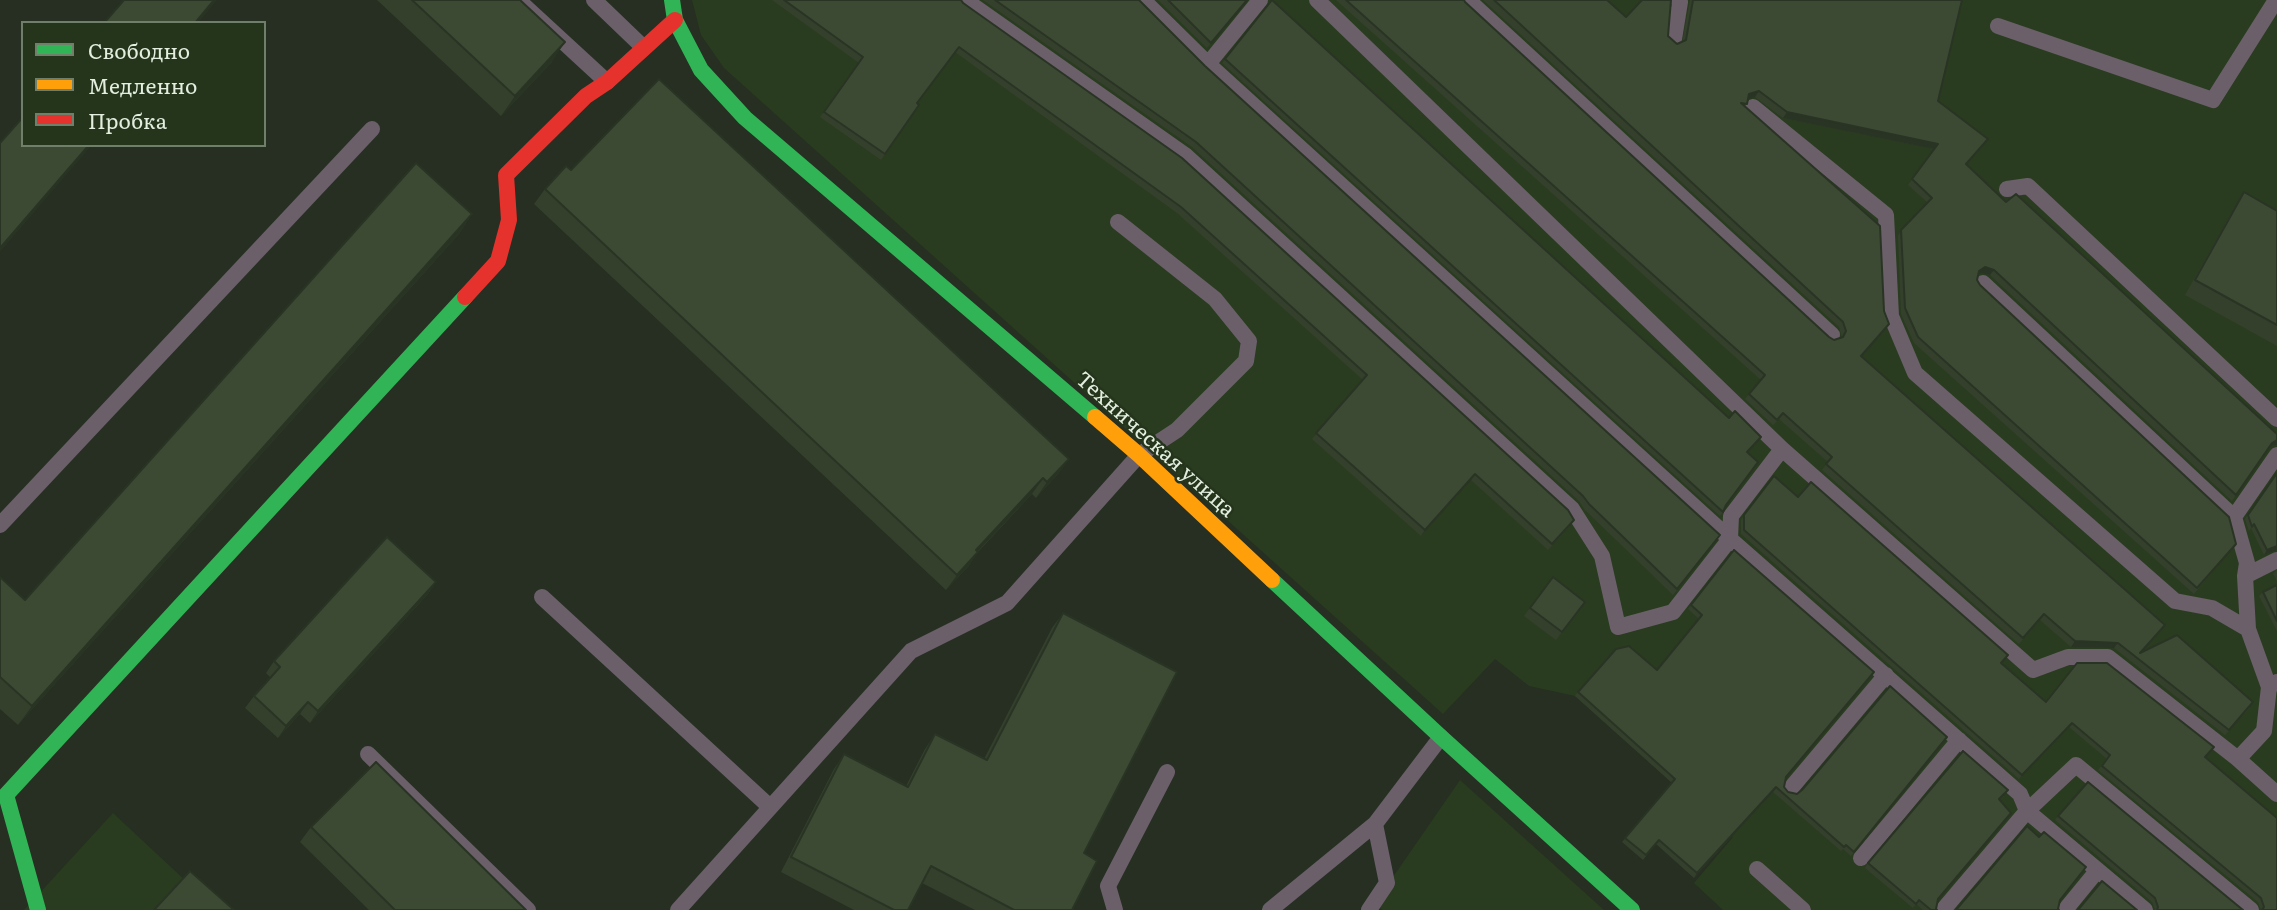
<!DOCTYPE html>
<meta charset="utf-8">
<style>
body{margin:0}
#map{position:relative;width:2277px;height:910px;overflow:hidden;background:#262f22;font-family:Literata,serif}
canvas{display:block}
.legend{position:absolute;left:21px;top:21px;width:245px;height:126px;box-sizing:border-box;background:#24351c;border:2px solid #707f6a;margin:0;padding:9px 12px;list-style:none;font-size:21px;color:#e3eede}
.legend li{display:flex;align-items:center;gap:14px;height:35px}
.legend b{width:35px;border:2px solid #707f6a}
</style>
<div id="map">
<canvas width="2277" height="910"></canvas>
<ul class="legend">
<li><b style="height:9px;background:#30b455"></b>Свободно</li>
<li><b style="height:9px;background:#ff9f0a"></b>Медленно</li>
<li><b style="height:9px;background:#e5322d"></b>Пробка</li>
</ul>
</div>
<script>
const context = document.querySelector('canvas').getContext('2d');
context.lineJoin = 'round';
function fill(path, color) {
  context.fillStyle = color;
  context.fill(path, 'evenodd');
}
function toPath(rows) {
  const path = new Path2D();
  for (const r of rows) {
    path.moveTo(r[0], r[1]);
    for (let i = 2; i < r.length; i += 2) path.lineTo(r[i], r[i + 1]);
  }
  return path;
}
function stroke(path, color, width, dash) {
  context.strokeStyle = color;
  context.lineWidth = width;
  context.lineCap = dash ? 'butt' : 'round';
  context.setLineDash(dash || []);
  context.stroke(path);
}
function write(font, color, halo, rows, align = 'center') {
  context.font = font + ' Literata,serif';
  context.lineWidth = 5;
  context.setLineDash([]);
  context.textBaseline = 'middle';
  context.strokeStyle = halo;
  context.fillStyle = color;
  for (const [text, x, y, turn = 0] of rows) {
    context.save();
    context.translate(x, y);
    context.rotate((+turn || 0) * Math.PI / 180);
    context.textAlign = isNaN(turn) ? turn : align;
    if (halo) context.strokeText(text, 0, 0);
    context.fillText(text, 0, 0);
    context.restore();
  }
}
const built = toPath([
 [692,0,2277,0,2277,910,1723,910,1694,883,1733,837,1575,696,1529,686,1495,659,1443,714,724,68,701,35],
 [1460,780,1604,910,1382,910,1375,903],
 [113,813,217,910,24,910]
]);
const lane = toPath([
 [518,0,607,82],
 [594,0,644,48],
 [965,0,1185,155,1572,509,1602,556,1618,627,1673,612,1730,539,2020,794,2027,811,2145,910],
 [1143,0,1208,64,1260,0],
 [1317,0,1782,449],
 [1468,0,1832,335],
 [1998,26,2213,100,2276,0],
 [1674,39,1680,2,1678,0],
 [1208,64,1730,539],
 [1753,107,1886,215,1891,316,1915,373,2175,601,2212,608,2248,629,2269,687],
 [2007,189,2028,186,2277,419],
 [1983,283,2234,517,2247,563,2245,576],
 [2234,517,2277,455],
 [0,525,372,129],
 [1730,539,1731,516,1782,449,2033,670,2068,657,2108,657,2238,759,2264,731,2269,687,2277,682],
 [542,597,770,807],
 [2248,629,2245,576,2277,560],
 [368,754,528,910],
 [2238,759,2277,794],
 [1791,788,1886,675],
 [1861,858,1959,740],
 [1757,869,1803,910],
 [678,910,911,651,1007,603,1139,455,1177,430,1246,361,1249,341,1215,299,1118,222],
 [1115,910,1108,886,1167,772],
 [1270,910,1375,824,1441,737],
 [1369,910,1387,883,1375,824],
 [1943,910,2027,811,2076,765,2251,910],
 [2065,910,2097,871]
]);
const fast = toPath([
 [672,0,675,20,701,70,745,118,1095,417],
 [1272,580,1441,737,1632,910],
 [38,910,6,795,465,297]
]);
const slow = toPath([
 [1095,417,1139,455,1272,580]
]);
const jam = toPath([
 [465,297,498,261,509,220,506,175,586,96,607,82,675,20]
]);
const wall = toPath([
 [377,0,520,0,552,62,501,116],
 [772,0,961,0,1570,526,1548,550,1471,480,1421,536,1312,439,1363,380,1177,213,955,52,917,103,919,105,881,160,820,117,859,63],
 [983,0,1139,0,1205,66,1720,535,1673,595,1585,510,1579,501,1192,147],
 [1158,0,1248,0,1207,48],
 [1272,0,1729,418,1761,437,1747,453,1723,512,1720,516,1222,63],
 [1336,0,1464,0,1465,2,1829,337,1834,340,1842,337,1839,327,1483,0,1607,0,1626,17,1668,36,1677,44,1682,42,1690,0,1962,0,1938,101,1984,145,1967,164,2006,202,2277,434,2277,445,2273,445,2268,449,2232,501,1990,275,1981,273,1978,274,1977,280,1980,285,2236,544,2194,594,1914,343,1901,314,1898,236,1901,230,1928,203,1908,185,1934,149,1783,118,1755,97,1748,99,1745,106,1884,311,1889,324,1862,356,2165,625,2142,652,2250,708,2225,735,2114,648,2071,647,2040,620,2019,644,1822,470,1828,462,1779,419,1773,425,1745,399,1761,380],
 [571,170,1069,459,1058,474,1036,498,1032,494,978,552,968,567,946,590,534,204,545,189],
 [2244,192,2277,211,2277,346,2185,295,2234,208],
 [472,214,459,234,18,725,0,709,0,577,25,600],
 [2277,473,2277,550,2264,555,2251,528,2249,531,2245,519],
 [1774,476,2002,663,2046,702,2214,747,2205,757,2277,910,2261,910,2258,902,2098,770,2107,759,2069,727,2019,779,1741,534,1741,520],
 [1734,550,1786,778,1784,787,1788,792,1797,794,1947,737,1851,856,1843,849,1841,851,1773,792,1694,878,1656,844,1643,860,1622,842,1672,783,1575,696,1578,692,1657,670,1699,619,1688,609],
 [2277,569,2277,581,2273,574],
 [1553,577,1585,602,1556,640,1524,616],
 [436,582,428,594,310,723,300,714,278,738,245,708,254,696,271,678,266,673,274,661],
 [2277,585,2277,631,2259,596,2263,592],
 [1063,613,1084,853,1072,910,975,910,922,883,908,910,854,910,781,872,834,769,844,754,906,786,925,749,935,734,984,759,1052,628],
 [2005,795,2000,800,1938,900,1936,909,1937,910,1923,910,1916,904,1913,908,1865,868,1868,863],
 [2058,816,2243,910,2155,910,2152,902,2055,820],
 [311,827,526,910,369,910,300,842]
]);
const shadedWall = toPath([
 [214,0,217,0,198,23,195,23],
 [565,42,552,62,501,116,515,96],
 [1759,91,1755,97,1745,100,1749,94],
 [1787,112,1938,144,1934,149,1783,118],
 [89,145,92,145,0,252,0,248],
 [472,214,459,234,18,725,32,706],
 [1985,267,1994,270,1990,275,1981,273,1975,276,1979,271],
 [2277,440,2277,445,2273,445,2268,449,2272,443],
 [1069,459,1058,474,1036,498,1047,482],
 [1475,474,1471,480,1421,536,1425,530],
 [1043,478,1032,494,965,565,976,550],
 [2277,546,2277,550,2264,555,2267,550],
 [978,552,968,567,946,590,957,575],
 [436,582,428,594,310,723,318,711],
 [2075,641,2118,643,2114,648,2071,647],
 [308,702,300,714,278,738,286,726],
 [2072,723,2069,727,2019,779,2022,775],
 [1776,787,1773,792,1694,878,1697,873]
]);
const building = toPath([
 [124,0,214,0,195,23,104,23,124,0],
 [412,0,520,0,565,42,515,96,412,0],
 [784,0,961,0,963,3,1182,158,1568,510,1574,520,1552,544,1475,474,1425,530,1316,433,1367,375,1181,207,959,47,917,103,919,105,885,154,824,112,863,57,784,0],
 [995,0,1139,0,1205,66,1720,535,1677,589,1589,504,1583,496,1196,142,995,0],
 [1168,0,1247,0,1211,43,1168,0],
 [1272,0,1729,418,1735,411,1761,437,1747,452,1758,462,1726,505,1723,512,1225,59,1272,0],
 [1346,0,1464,0,1465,2,1829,337,1834,340,1843,337,1846,331,1843,322,1494,0,1607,0,1626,17,1642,0,1671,0,1668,36,1677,44,1686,40,1693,0,1962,0,1938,101,1988,139,1966,164,2006,202,2016,194,2277,434,2277,440,2272,443,2236,495,1994,270,1985,267,1979,271,1977,280,1980,285,2229,517,2236,544,2197,588,1918,337,1905,308,1901,230,1932,198,1912,179,1938,144,1787,112,1759,91,1749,94,1747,104,1741,103,1880,226,1884,311,1889,324,1861,356,2165,625,2140,653,2177,635,2253,702,2229,730,2118,643,2075,641,2044,614,2023,638,1826,464,1832,457,1783,413,1777,420,1749,394,1765,375,1346,0],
 [659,79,1069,459,1047,482,1043,478,976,550,978,552,957,575,545,189,566,166,571,170,659,79],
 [23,117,23,145,89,145,0,248,0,143,23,117],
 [416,163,472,214,32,706,0,677,0,577,25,600,416,163],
 [2244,192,2277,211,2277,325,2195,280,2244,192],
 [2277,473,2277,546,2267,550,2254,524,2252,527,2248,515,2277,473],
 [1774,476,1798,497,1811,482,2008,655,2001,663,2046,702,2077,663,2107,663,2214,747,2205,757,2277,818,2277,910,2262,910,2264,907,2261,898,2102,766,2110,755,2072,723,2022,775,1744,530,1744,515,1774,476],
 [387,537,436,582,318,711,308,702,286,726,254,696,280,667,274,661,387,537],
 [1734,550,1874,672,1786,777,1784,787,1788,792,1797,794,1802,790,1890,686,1947,737,1854,852,1846,845,1844,847,1776,787,1697,873,1659,840,1646,855,1625,838,1675,779,1578,692,1616,649,1629,646,1657,670,1702,615,1691,605,1734,550],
 [1553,577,1585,602,1562,632,1530,608,1553,577],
 [2277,585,2277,621,2263,592,2277,585],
 [1063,613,1177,672,1084,853,1097,861,1072,910,1014,910,931,866,908,910,894,910,791,857,844,754,908,787,935,734,987,760,1063,613],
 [1963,751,2008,790,1999,799,2011,813,1938,899,1936,909,1937,910,1931,910,1919,900,1916,904,1868,863,1963,751],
 [376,762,526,910,395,910,311,827,376,762],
 [2088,782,2243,910,2157,910,2158,907,2155,898,2058,816,2088,782],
 [2027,826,2039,837,2044,832,2086,867,2060,900,2058,909,2059,910,1956,910,2027,826],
 [190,871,234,910,154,910,190,871],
 [2102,881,2137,910,2078,910,2102,881]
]);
const streetNames = [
 ["Техническая улица",1155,445,42]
];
fill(built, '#293c1f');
stroke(lane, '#6b5f6a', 16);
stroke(fast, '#30b455', 16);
stroke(slow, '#ff9f0a', 16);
stroke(jam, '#e5322d', 16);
fill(wall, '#34402c');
fill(shadedWall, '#2a3424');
fill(building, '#3c4a33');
stroke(building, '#2a3424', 2);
write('21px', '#e3eede', '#24351c', streetNames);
</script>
